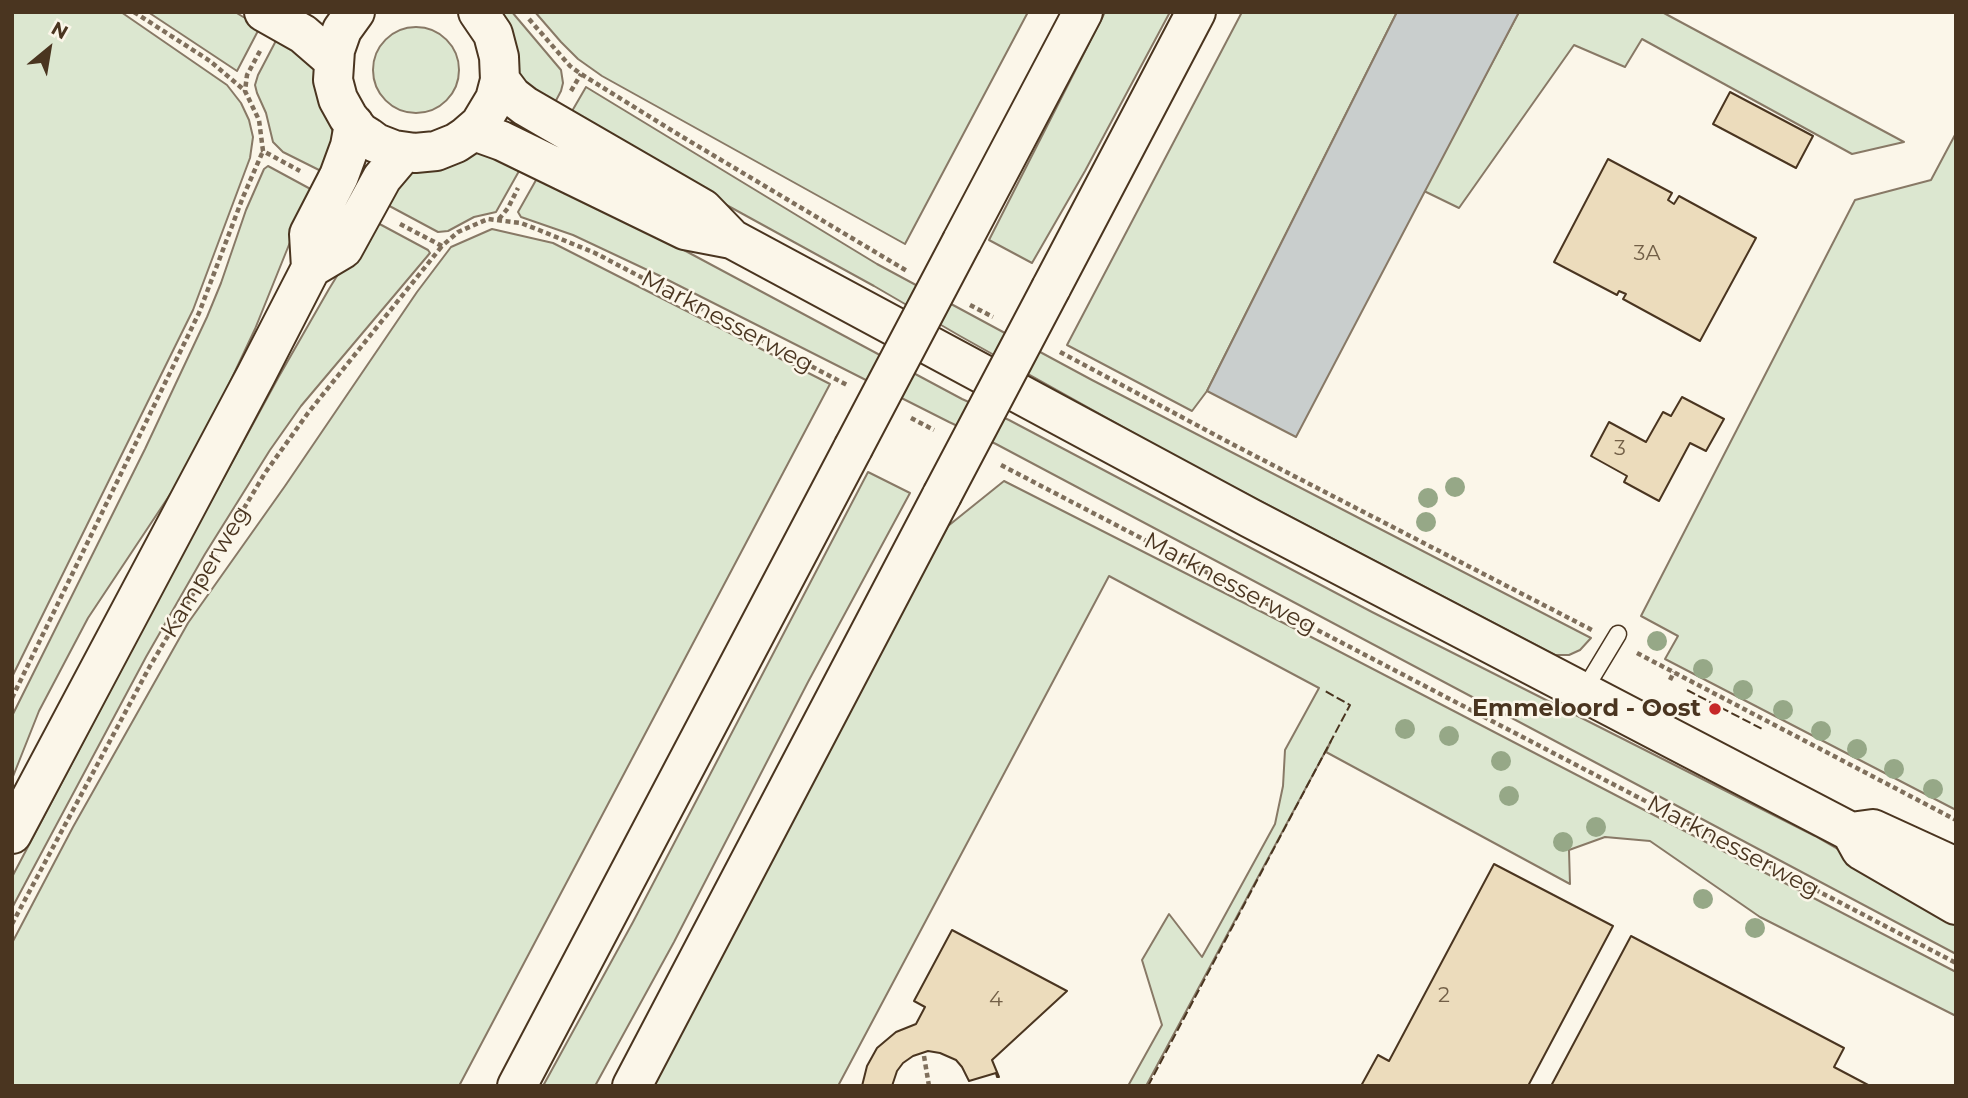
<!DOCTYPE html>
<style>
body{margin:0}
#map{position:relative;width:1968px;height:1098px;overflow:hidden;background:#fbf6e9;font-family:Montserrat,sans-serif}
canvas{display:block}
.frame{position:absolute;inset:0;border:14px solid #4a3520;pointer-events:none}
.north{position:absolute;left:14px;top:14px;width:70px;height:70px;-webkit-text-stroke:5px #fbf6e9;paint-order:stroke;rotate:30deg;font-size:19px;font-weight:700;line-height:28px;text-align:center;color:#4a3520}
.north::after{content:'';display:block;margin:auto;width:24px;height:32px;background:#4a3520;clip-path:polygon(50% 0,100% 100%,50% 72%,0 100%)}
</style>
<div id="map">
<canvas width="1968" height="1098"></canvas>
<div class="frame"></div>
<div class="north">N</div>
</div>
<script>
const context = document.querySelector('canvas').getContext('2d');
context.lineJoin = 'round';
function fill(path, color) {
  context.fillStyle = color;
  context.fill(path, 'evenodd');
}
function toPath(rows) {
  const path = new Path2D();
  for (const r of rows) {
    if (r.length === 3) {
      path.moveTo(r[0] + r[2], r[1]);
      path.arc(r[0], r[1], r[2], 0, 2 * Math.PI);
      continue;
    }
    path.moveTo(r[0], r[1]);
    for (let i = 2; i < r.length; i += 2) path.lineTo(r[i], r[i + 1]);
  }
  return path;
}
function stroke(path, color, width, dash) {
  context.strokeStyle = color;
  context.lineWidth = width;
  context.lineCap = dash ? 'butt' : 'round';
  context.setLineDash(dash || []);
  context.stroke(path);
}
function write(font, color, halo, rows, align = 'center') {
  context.font = font + ' Montserrat,sans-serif';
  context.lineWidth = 5;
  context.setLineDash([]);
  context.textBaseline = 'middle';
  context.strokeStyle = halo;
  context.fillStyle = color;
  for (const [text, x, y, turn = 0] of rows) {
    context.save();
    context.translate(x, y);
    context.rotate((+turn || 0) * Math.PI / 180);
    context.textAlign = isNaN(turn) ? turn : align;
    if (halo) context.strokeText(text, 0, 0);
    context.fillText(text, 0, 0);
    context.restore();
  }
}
const green = toPath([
 [12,12,121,12,227,85,241,103,249,120,253,137,250,158,193,310,12,677,12,12],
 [148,12,235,12,260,27,237,71,148,12],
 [493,12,512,12,561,70,563,83,561,91,551,110,519,77,493,12],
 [535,12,1028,12,905,244,602,76,578,59,561,42,535,12],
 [1105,12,1170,12,1085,171,1032,263,989,240,1105,12],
 [1242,12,1397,12,1207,391,1192,411,1067,345,1242,12],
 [1519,12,1662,12,1904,142,1852,154,1642,39,1625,67,1574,45,1459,208,1424,191,1519,12],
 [416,70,43],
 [280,33,314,65,334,137,325,173,283,152,273,142,266,113,257,93,255,85,258,75,280,33],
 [586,87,877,264,1092,380,1591,638,1580,650,1569,655,1555,655,1193,466,960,336,874,286,568,118,586,87],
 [1956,133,1956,810,1665,659,1678,636,1641,616,1855,200,1931,180,1956,133],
 [468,153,480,153,523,164,496,212,474,217,448,231,438,232,382,202,412,170,468,153],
 [268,166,316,192,301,215,255,329,207,431,177,484,88,618,39,711,12,779,12,716,145,449,207,317,221,283,246,210,264,169,268,166],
 [540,173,962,399,1009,420,1372,612,1815,836,1956,917,1956,954,996,444,949,422,658,275,573,235,521,217,518,212,540,173],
 [374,221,428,250,430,253,301,406,270,450,205,554,146,657,12,908,12,877,187,545,278,378,329,289,370,222,374,221],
 [492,229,553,243,830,384,459,1086,12,1086,12,943,73,827,188,623,285,486,417,292,451,247,492,229],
 [868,472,910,493,808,682,674,942,595,1086,543,1086,633,922,868,472],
 [1004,481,1321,642,1956,972,1956,1016,1760,917,1650,841,1605,837,1569,850,1570,884,1326,752,1331,741,1146,1086,1128,1086,1162,1025,1142,960,1169,914,1202,957,1275,824,1283,786,1285,750,1319,688,1109,576,838,1086,648,1086,948,526,1004,481]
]);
const water = toPath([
 [1397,12,1519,12,1296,437,1207,391,1397,12]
]);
const building = toPath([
 [1730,92,1813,136,1796,168,1713,124,1730,92],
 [1608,159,1672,193,1668,200,1674,204,1679,196,1756,238,1700,341,1623,299,1626,294,1619,291,1617,295,1554,262,1608,159],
 [1682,397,1724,419,1706,451,1690,443,1659,501,1624,482,1627,476,1591,456,1609,422,1646,442,1663,412,1671,416,1682,397],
 [1494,864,1613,926,1528,1086,1361,1086,1378,1055,1389,1061,1494,864],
 [952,930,1067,991,992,1060,999,1077,997,1077,996,1073,969,1081,962,1067,956,1060,940,1053,928,1051,913,1056,903,1063,897,1071,892,1086,862,1086,867,1066,877,1048,896,1032,916,1024,925,1007,914,1001,952,930],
 [1631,936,1844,1048,1834,1067,1870,1086,1551,1086,1631,936]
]);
const path = toPath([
 [134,12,210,61,244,90],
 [529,19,570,66,581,74,676,133,907,271],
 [260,51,247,75,245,91,259,120,263,151,300,171],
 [571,91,581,74],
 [499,219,508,208,518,188],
 [400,224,442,246,458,232,488,219,521,223,539,230,595,253,847,385],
 [970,305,993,317],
 [1060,352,1234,445,1592,630],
 [911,418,934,430],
 [1001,465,1956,963],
 [1637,653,1956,820],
 [1670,680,1674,672],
 [12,698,199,313,243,197,263,151],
 [12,924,150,666,265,473,308,413,442,246],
 [924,1056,929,1086]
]);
const service = toPath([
 [1583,692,1618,634]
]);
const secondary = toPath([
 [264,12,303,34,333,60],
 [355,12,342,30,335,50,333,80,338,99,348,117,360,132,368,137,376,143,394,150,415,153,436,151,456,143,465,137,480,124,495,99,500,80,499,57,493,34,478,12],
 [500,80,512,96,525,106,703,209,732,239,1250,518,1851,832,1861,850,1956,905],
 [474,131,502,141,685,230,732,239],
 [311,268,343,249,382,178,404,152],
 [1851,832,1873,829,1956,867],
 [12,834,256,375,311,268,309,234,339,176,350,146,354,124]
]);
const motorway = toPath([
 [962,241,1083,12],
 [1051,288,1196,12],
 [517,1086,853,448],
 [632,1086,942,495]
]);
const motorwayBridge = toPath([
 [853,448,962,241],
 [942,495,1051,288]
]);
const fence = toPath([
 [1687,690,1764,730],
 [1148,1086,1350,705,1325,691]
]);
const trees = [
 [1455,487],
 [1428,498],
 [1426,522],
 [1657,641],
 [1703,669],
 [1743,690],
 [1783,710],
 [1405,729],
 [1821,731],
 [1449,736],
 [1857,749],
 [1501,761],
 [1894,769],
 [1933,789],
 [1509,796],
 [1596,827],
 [1563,842],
 [1703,899],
 [1755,928]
];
const markers = [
 [1715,709,7,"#c62828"]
];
const numberNames = [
 ["3A",1647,254],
 ["3",1620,449],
 ["2",1444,996],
 ["4",996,1000]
];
const streetNames = [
 ["Marknesserweg",727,322,28],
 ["Kamperweg",206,572,-59],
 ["Marknesserweg",1230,584,28],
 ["Marknesserweg",1733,847,28]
];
const poiNames = [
 ["Emmeloord - Oost",1701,709]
];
fill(green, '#dce7d0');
stroke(green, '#887966', 2);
fill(water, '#c9cecd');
stroke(water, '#887966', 2);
fill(building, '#ecdcbc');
stroke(building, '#4a3520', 2);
stroke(service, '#4a3520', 19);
stroke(secondary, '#4a3520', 42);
stroke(motorway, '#4a3520', 42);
stroke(path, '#7f6f5c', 4.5, [5, 3.5]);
stroke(service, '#fbf6e9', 16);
stroke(secondary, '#fbf6e9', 38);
stroke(motorway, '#fbf6e9', 38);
stroke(motorwayBridge, '#4a3520', 42, []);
stroke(motorwayBridge, '#fbf6e9', 38);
stroke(fence, '#4a3520', 2, [9, 3.5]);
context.fillStyle = '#96a887';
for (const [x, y] of trees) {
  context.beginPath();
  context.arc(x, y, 10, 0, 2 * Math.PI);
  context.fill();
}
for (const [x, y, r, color] of markers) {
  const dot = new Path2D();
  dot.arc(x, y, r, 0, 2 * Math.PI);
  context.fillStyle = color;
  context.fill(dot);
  stroke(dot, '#fbf6e9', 2.5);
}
write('21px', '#725f47', null, numberNames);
write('24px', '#4a3520', '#fbf6e9', streetNames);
write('bold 24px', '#4a3520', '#fbf6e9', poiNames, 'right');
</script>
